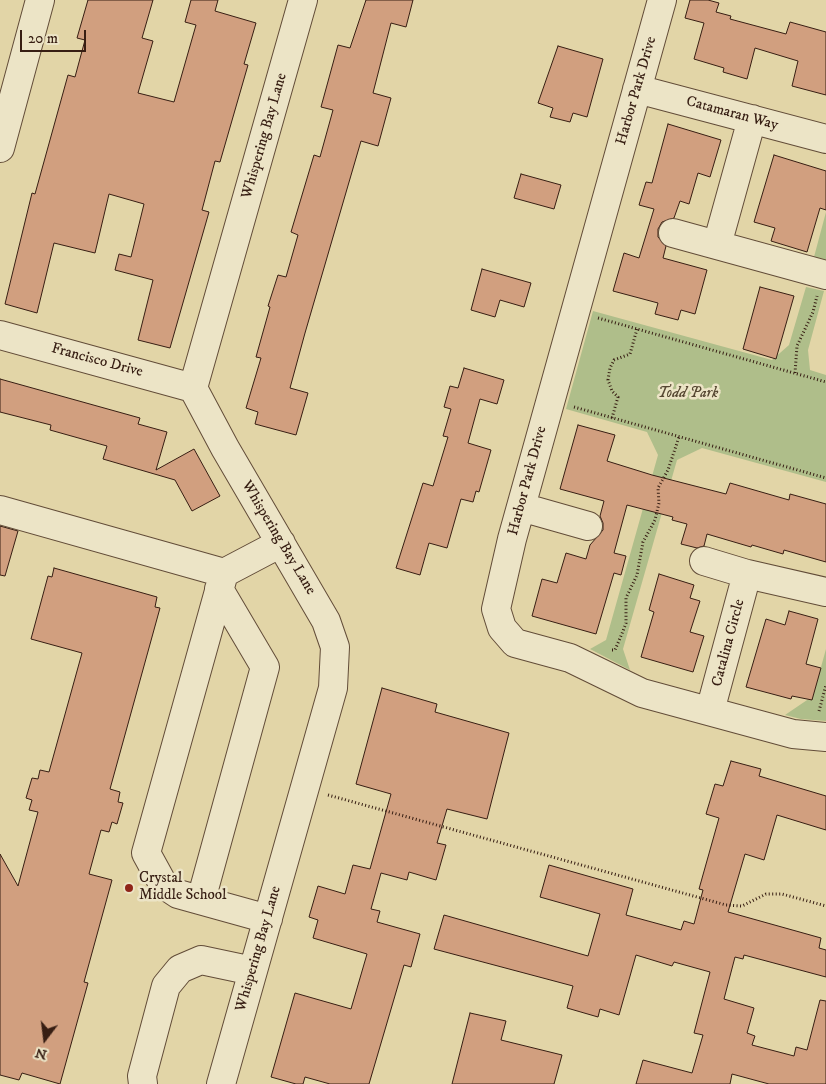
<!DOCTYPE html>
<style>
body{margin:0}
#map{position:relative;width:826px;height:1084px;overflow:hidden;background:#e2d5a7;font-family:"IM FELL DW Pica",serif}
canvas{display:block}
.north{position:absolute;left:20px;top:1014px;width:50px;height:50px;-webkit-text-stroke:4px #ece4c6;paint-order:stroke;rotate:195deg;font-size:14px;font-weight:700;line-height:20px;text-align:center;color:#371e13}
.north::after{content:'';display:block;margin:auto;width:18px;height:22px;background:#371e13;clip-path:polygon(50% 0,100% 100%,50% 72%,0 100%)}
.scale{position:absolute;left:20px;top:30px;width:66px;height:22px;box-sizing:border-box;border:2px solid #371e13;border-top:0;padding-left:6px;font-size:15px;line-height:18px;white-space:nowrap;color:#371e13;-webkit-text-stroke:4px #ece4c6;paint-order:stroke}
</style>
<div id="map">
<canvas width="826" height="1084"></canvas>
<div class="north">N</div>
<div class="scale">20 m</div>
</div>
<script>
const context = document.querySelector('canvas').getContext('2d');
context.lineJoin = 'round';
function fill(path, color) {
  context.fillStyle = color;
  context.fill(path, 'evenodd');
}
function toPath(rows) {
  const path = new Path2D();
  for (const r of rows) {
    path.moveTo(r[0], r[1]);
    for (let i = 2; i < r.length; i += 2) path.lineTo(r[i], r[i + 1]);
  }
  return path;
}
function stroke(path, color, width, dash) {
  context.strokeStyle = color;
  context.lineWidth = width;
  context.lineCap = dash ? 'butt' : 'round';
  context.setLineDash(dash || []);
  context.stroke(path);
}
function write(font, color, halo, rows, align = 'center') {
  context.font = font + ' "IM FELL DW Pica",serif';
  context.lineWidth = 5;
  context.setLineDash([]);
  context.textBaseline = 'middle';
  context.strokeStyle = halo;
  context.fillStyle = color;
  for (const [text, x, y, turn = 0] of rows) {
    context.save();
    context.translate(x, y);
    context.rotate((+turn || 0) * Math.PI / 180);
    context.textAlign = isNaN(turn) ? turn : align;
    if (halo) context.strokeText(text, 0, 0);
    context.fillText(text, 0, 0);
    context.restore();
  }
}
const green = toPath([
 [826,212,826,260,814,257],
 [806,287,824,291,808,350,810,370,826,375,826,482,702,448,677,460,623,649,630,670,590,649,606,640,658,455,647,432,566,409,593,311,772,360,789,345],
 [826,649,826,721,801,719,785,715,813,696]
]);
const building = toPath([
 [88,0,153,0,142,38,153,41,138,93,174,102,196,25,185,22,191,0,218,0,215,11,256,23,244,64,248,65,220,162,215,161,202,210,209,212,170,348,138,340,153,280,115,270,119,254,131,257,144,204,109,194,95,253,54,243,37,313,5,304,32,193,35,194,68,75,75,77,85,40,77,38,88,0],
 [366,0,413,0,406,27,391,23,373,93,391,98,378,146,361,141,305,333,290,388,308,393,296,435,255,424,258,412,246,408,261,358,256,357,270,307,268,306,278,275,286,277,298,235,291,232,314,155,320,157,333,110,321,107,338,45,350,48,366,0],
 [690,0,708,0,719,3,716,12,731,16,730,19,786,34,790,22,826,32,826,95,792,86,798,61,755,48,747,79,723,72,724,68,694,59,704,23,685,18,690,0],
 [558,46,603,59,587,117,573,113,570,122,550,117,553,108,538,103,558,46],
 [668,124,721,140,710,177,698,173,689,204,680,201,674,218,662,222,658,229,658,237,666,246,663,258,707,270,695,314,681,310,678,320,655,314,658,303,613,291,624,253,639,258,654,209,639,205,646,182,652,183,668,124],
 [774,155,826,171,826,210,820,208,807,252,771,241,775,228,754,222,774,155],
 [521,174,561,185,554,209,514,198,521,174],
 [482,269,531,283,524,307,500,300,495,317,471,310,482,269],
 [760,287,794,296,776,359,743,349,760,287],
 [464,368,504,380,497,404,480,399,468,443,491,450,479,492,476,491,473,502,461,499,447,548,429,543,420,575,396,568,423,483,433,486,448,437,443,436,451,409,444,407,450,386,458,388,464,368],
 [0,379,140,418,138,424,167,432,156,470,194,449,220,496,192,511,175,480,103,459,107,446,50,430,51,425,0,412,0,379],
 [578,425,615,435,607,461,652,475,726,494,730,483,789,500,790,494,826,504,826,562,784,550,783,554,752,545,751,547,707,534,704,546,697,548,681,544,687,524,672,520,673,517,627,505,614,553,626,556,621,575,614,573,596,634,532,616,542,579,557,583,566,553,586,559,590,545,603,530,603,523,600,516,604,501,560,489,578,425],
 [0,526,18,531,5,576,0,575,0,526],
 [54,568,157,597,155,607,160,608,110,789,120,792,118,802,123,803,117,824,112,822,109,832,101,830,89,874,112,880,84,982,88,983,60,1084,22,1073,19,1080,0,1075,0,854,18,886,38,812,29,810,32,800,26,798,32,778,38,779,40,770,49,772,82,653,31,639,48,576,52,577,54,568],
 [659,574,694,585,690,598,700,601,690,632,704,636,693,672,641,657,654,612,649,610,659,574],
 [789,611,818,619,806,664,821,668,812,700,792,696,791,699,746,687,766,619,785,625,789,611],
 [382,688,437,704,435,712,509,733,487,819,447,809,437,843,446,845,436,880,409,872,407,880,381,873,371,909,380,911,377,922,420,934,411,967,404,965,369,1084,330,1084,305,1077,303,1084,296,1084,271,1077,295,993,351,1009,367,954,313,938,318,920,309,917,318,886,345,894,353,865,370,869,391,794,356,784,382,688],
 [731,761,761,769,759,776,826,796,826,830,777,815,764,860,745,854,728,912,821,938,819,948,826,950,826,977,744,955,743,959,735,957,724,999,754,1008,747,1033,755,1036,752,1045,794,1056,796,1047,807,1050,820,1000,826,1001,826,1084,769,1084,732,1074,730,1084,636,1084,643,1060,692,1073,703,1035,694,1033,710,972,674,962,672,966,636,955,619,1015,600,1009,598,1017,567,1008,573,986,434,949,444,915,588,956,600,914,540,897,549,865,633,889,626,915,681,930,684,921,694,924,703,890,699,889,719,818,706,814,715,784,723,786,731,761],
 [470,1013,506,1021,501,1040,562,1055,554,1084,452,1084,470,1013]
]);
const path = toPath([
 [598,318,826,382],
 [795,373,797,346,813,312,817,296],
 [574,407,826,478],
 [612,418,618,397,612,391,608,380,610,368,614,360,630,354,637,329],
 [612,650,615,650,623,631,626,623,626,598,637,575,643,542,655,520,659,503,658,488,668,470,679,437],
 [819,711,826,685],
 [328,795,726,905,742,906,766,894,782,894,826,906]
]);
const minor = toPath([
 [662,0,512,539,496,609,502,628,515,643,570,658,642,693,793,734,826,737],
 [637,89,826,139],
 [0,148,40,0],
 [673,233,826,275],
 [717,245,752,119],
 [0,335,193,388],
 [521,507,588,526],
 [0,510,224,573],
 [704,561,747,574,826,592],
 [710,711,747,574],
 [201,900,265,667,219,589],
 [268,919,178,894,163,884,146,853,224,573,281,543],
 [143,1084,142,1076,166,986,180,969,201,960,253,971],
 [221,1084,333,688,335,647,326,621,225,448,193,388,303,0]
]);
const markers = [
 [129,888,5,"#8f2418"]
];
const streetNames = [
 ["Harbor Park Drive",637,91,-74],
 ["Catamaran Way",732,114,15],
 ["Whispering Bay Lane",265,136,-74],
 ["Francisco Drive",97,361,15],
 ["Harbor Park Drive",528,481,-75],
 ["Whispering Bay Lane",278,538,59],
 ["Catalina Circle",729,643,-75],
 ["Whispering Bay Lane",259,949,-74]
];
const parkNames = [
 ["Todd Park",688,394]
];
const poiNames = [
 ["Crystal",139,879],
 ["Middle School",139,896]
];
fill(green, '#afbe8a');
fill(building, '#d19f7f');
stroke(building, '#371e13', 1);
stroke(minor, '#624c38', 30);
stroke(path, '#371e13', 3, [1, 2.5]);
stroke(minor, '#ece4c6', 28);
for (const [x, y, r, color] of markers) {
  const dot = new Path2D();
  dot.arc(x, y, r, 0, 2 * Math.PI);
  context.fillStyle = color;
  context.fill(dot);
  stroke(dot, '#ece4c6', 2);
}
write('15px', '#371e13', '#ece4c6', streetNames);
write('italic 15px', '#554631', '#ece4c6', parkNames);
write('15px', '#371e13', '#ece4c6', poiNames, 'left');
</script>
